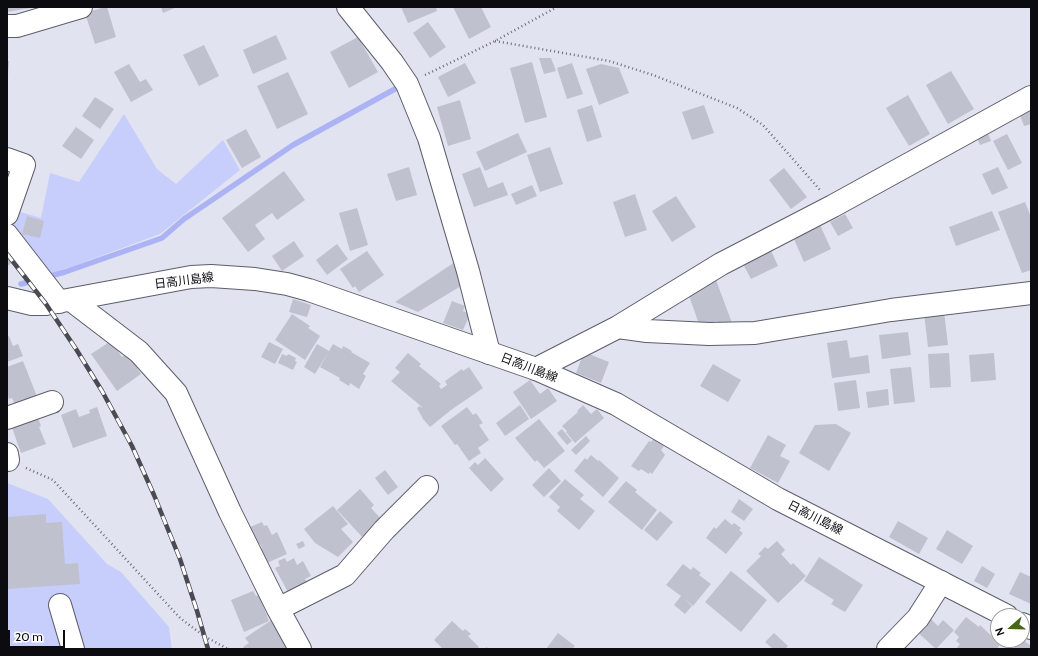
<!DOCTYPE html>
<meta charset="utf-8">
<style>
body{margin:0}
#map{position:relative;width:1038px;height:656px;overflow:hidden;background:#e1e3f1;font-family:Cabin,sans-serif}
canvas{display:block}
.frame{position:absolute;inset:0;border:8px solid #0b0b10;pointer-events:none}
.north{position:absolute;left:990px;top:608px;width:40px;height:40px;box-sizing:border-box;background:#fff;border:1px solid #9d9d9f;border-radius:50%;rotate:250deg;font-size:11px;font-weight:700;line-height:16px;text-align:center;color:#0b0b10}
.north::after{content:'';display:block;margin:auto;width:14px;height:18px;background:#47661b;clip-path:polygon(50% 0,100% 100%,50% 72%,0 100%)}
.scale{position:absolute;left:8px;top:630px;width:57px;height:18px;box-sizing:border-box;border:2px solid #0b0b10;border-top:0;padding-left:5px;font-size:12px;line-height:14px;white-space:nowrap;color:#0b0b10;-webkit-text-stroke:3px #fff;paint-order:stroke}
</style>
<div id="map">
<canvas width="1038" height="656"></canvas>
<div class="frame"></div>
<div class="north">N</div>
<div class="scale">20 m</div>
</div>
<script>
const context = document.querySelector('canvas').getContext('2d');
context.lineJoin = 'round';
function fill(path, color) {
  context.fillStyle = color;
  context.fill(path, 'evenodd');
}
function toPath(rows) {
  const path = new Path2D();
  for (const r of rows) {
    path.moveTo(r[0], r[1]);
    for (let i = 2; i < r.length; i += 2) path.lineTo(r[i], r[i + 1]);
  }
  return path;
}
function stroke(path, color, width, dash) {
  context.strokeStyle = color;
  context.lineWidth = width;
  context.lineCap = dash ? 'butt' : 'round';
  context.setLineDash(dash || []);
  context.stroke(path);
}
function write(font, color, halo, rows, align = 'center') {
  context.font = font + ' Cabin,"Noto Sans JP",sans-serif';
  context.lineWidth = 3.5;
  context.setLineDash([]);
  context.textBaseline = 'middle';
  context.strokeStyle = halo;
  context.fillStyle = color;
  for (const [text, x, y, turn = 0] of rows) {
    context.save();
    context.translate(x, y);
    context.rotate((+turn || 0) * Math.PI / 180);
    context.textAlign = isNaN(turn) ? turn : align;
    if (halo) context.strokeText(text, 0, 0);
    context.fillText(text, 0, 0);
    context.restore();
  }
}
const green = toPath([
 [124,114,157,169,176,184,223,140,240,170,160,234,71,267,43,275,7,227,14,210,41,218,50,173,79,182],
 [7,483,48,499,107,564,121,572,169,627,172,649,7,649]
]);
const stream = toPath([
 [46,277,65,272,162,238,184,219,293,145,395,89],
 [21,284,36,280]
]);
const building = toPath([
 [7,7,30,7,30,8,7,12],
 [105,7,107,7,116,37,95,44,85,13],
 [161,7,177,7,163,13],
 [401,7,436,7,437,11,408,23],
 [453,7,481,7,491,27,469,39],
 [428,22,446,47,430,58,413,33],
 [276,35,287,59,253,74,243,50],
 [358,37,378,72,349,88,330,52],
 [204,45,219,76,199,86,183,55],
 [539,58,551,58,556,71,544,74],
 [7,61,9,61,8,75,7,75],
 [532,62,547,117,525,123,510,68],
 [465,63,476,83,448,97,438,77],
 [572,63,583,94,567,99,557,68],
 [129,64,140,82,146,79,153,90,131,102,114,72],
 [601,64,619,68,629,93,599,105,586,69],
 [951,71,974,109,948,124,926,85],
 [288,72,308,114,277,129,257,86],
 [908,95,930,134,909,146,886,108],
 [95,97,114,109,100,129,82,116],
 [460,100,471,139,448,146,437,107],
 [592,105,602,137,587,142,577,110],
 [704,105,714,133,692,140,682,112],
 [1031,110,1031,124,1024,126,1020,115],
 [76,127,94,140,81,159,62,146],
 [986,128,991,141,980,145,975,133],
 [246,129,261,157,242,168,226,140],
 [518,133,527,152,485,171,476,152],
 [1007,134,1022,163,1008,170,993,141],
 [550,147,563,184,540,192,527,155],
 [409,167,417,195,396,201,387,174],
 [480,167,488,188,503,182,508,195,474,207,462,174],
 [998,167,1008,188,992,195,982,174],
 [784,168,807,197,791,209,769,180],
 [284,171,305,200,277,220,272,213,255,225,265,239,248,252,222,218],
 [532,185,537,196,516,205,511,194],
 [635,194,647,230,625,237,613,202],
 [676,196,696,227,672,242,652,211],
 [1025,202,1031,217,1031,270,1022,273,998,212],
 [357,208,368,245,350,251,339,213],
 [992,211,1000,230,956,246,949,227],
 [845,214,853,228,838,236,830,222],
 [27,216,44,221,40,238,22,234],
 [820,225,831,249,804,262,793,237],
 [294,241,304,256,282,271,272,256],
 [337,244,348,259,327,275,316,260],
 [769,246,778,266,751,279,741,260],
 [367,251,384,275,359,292,355,286,353,288,340,269],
 [7,258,11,263,7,267],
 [455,262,461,286,418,312,395,302],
 [716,280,732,323,720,328,717,321,700,327,687,290],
 [293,299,311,305,307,317,289,312],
 [452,301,465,306,463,311,470,314,463,330,443,323],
 [944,311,948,345,928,347,924,313],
 [292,314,310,326,308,328,320,336,305,360,275,340],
 [908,332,911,355,882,359,879,335],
 [9,336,13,346,18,344,23,356,7,362,7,337],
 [847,340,850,358,868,355,870,373,832,378,827,343],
 [111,341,122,357,127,353,141,374,117,391,91,354],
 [269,342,283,349,275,364,261,357],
 [317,344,329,351,315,374,304,367],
 [333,344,342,349,343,346,352,351,351,352,370,363,363,374,366,376,359,389,350,383,349,386,339,380,340,378,320,367],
 [584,352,609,362,601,383,576,373],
 [408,353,421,364,419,366,441,384,439,386,441,389,447,385,445,381,462,369,463,371,469,367,483,388,451,410,430,427,423,419,417,408,420,406,422,408,422,407,391,381,400,372,395,368],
 [949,353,951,387,930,388,928,354],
 [994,353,996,380,971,382,969,355],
 [282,354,287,356,288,354,296,358,295,361,297,362,293,370,278,363],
 [23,361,38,399,16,407,12,398,9,399,7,393,7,367],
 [713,364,741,380,728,402,700,386],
 [911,367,915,402,894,404,890,369],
 [530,380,540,394,548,388,557,401,531,419,513,392],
 [856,380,860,408,838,411,834,383],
 [888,389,889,405,868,408,866,392],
 [520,405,529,419,505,436,496,423],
 [583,405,591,414,597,409,604,418,575,443,566,432,567,431,562,426,578,412,577,411],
 [97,407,107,436,73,448,61,415,76,409,79,417,90,413,89,410],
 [467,407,473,415,476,413,483,423,479,425,489,440,478,448,481,453,469,461,457,444,455,445,441,426],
 [37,415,41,426,39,427,46,444,21,453,11,425],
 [539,419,565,451,544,468,537,460,535,462,515,438],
 [836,424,851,433,829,471,799,453,815,425],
 [562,429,572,441,567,445,557,433],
 [768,435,786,445,780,456,790,461,778,483,750,468],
 [586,436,590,441,576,455,571,450],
 [654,438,664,446,661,450,665,455,652,474,650,472,649,474,641,469,639,471,631,466,649,441,651,442],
 [591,455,598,461,599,460,619,478,603,497,574,471,585,458,587,460],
 [485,458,504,479,491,492,469,468,475,462,478,465],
 [549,468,561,481,544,497,532,485],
 [385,470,398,487,388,495,375,478],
 [565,479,584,495,580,499,595,511,579,530,557,511,560,507,549,497],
 [626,481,637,490,635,492,657,510,642,530,608,502],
 [360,489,374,505,371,508,385,523,366,541,337,510],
 [739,499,753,509,744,521,731,512],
 [333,506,348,524,341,529,353,542,338,557,315,543,304,529],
 [660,511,673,522,657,541,644,530],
 [46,514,46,523,62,522,65,564,78,563,80,584,7,589,7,517],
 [725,519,732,525,734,523,741,528,739,530,743,533,726,554,706,538,714,527,716,529],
 [898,521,928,538,919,554,889,537],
 [262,522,264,526,267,525,272,535,277,532,287,554,267,563,260,549,262,548,260,544,258,545,250,527],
 [947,530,973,546,962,564,936,549],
 [303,541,305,546,299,549,296,544],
 [777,541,785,550,781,554,791,565,793,563,806,576,778,603,746,571,761,556,758,554,765,547,768,549],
 [819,557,863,585,845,612,831,604,834,600,804,581],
 [285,558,287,562,294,558,297,565,303,561,311,576,305,579,309,586,290,596,275,568,280,566,278,561],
 [683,564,691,570,693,567,701,573,699,575,711,584,693,606,683,598,692,606,685,614,674,605,681,596,666,585],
 [982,566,995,574,987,588,974,581],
 [731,571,767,600,741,632,705,602],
 [1020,572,1031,577,1031,604,1009,594],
 [253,591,256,596,259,595,269,621,244,632,231,600],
 [927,615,938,626,943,620,954,630,936,649,914,629],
 [966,617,979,627,980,625,1000,644,997,649,956,649,960,644,956,641,959,637,954,632],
 [273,619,291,649,245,649,243,647,249,643,245,638],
 [452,621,463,631,465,629,471,634,468,636,479,647,477,649,443,649,434,640],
 [558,633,575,646,572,649,546,649],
 [774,633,788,646,785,649,773,649,765,642],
 [1020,640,1023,640,1031,646,1031,649,1014,649]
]);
const path = toPath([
 [495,41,609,61,653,75,737,108,763,125,820,190],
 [425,75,495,41,557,7],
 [26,468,53,480,180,618,204,636,228,649],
 [486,649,487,649]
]);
const minor = toPath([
 [348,7,392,62,407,84,429,138,468,271,489,353],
 [7,26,17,26,81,7],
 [7,159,24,165,7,214],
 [7,235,59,302],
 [71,300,139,352,176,393,230,512,278,609,300,649],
 [618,327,647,331,709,334,755,333,891,310,1031,293],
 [536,369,618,327,721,264,833,206,1031,97],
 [7,418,52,402],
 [7,454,8,460],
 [60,605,73,649],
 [278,609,345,575,384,530,427,487],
 [888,649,918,618,941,582]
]);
const major = toPath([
 [7,298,32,304,46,304,191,277,211,276,255,279,287,284,309,290,536,369,616,404,778,499,1007,616],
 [1022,624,1031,628]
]);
const rail = toPath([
 [7,254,46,304,76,349,102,391,132,446,154,495,180,559,197,611,208,649]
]);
const streetNames = [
 ["日高川島線",184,281,-7],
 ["日高川島線",529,368,21],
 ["日高川島線",815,518,27]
];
fill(green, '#c8cefb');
stroke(stream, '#abb3f5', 5.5);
fill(building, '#bfc1cf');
stroke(minor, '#5d5e6a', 24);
stroke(major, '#5d5e6a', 24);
stroke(path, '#6c6c76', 2.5, [1, 3]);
stroke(minor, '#fff', 22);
stroke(major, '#fff', 22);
stroke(rail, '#4a4b52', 4.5);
stroke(rail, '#fff', 3, [9]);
write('12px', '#0b0b10', '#fff', streetNames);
</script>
